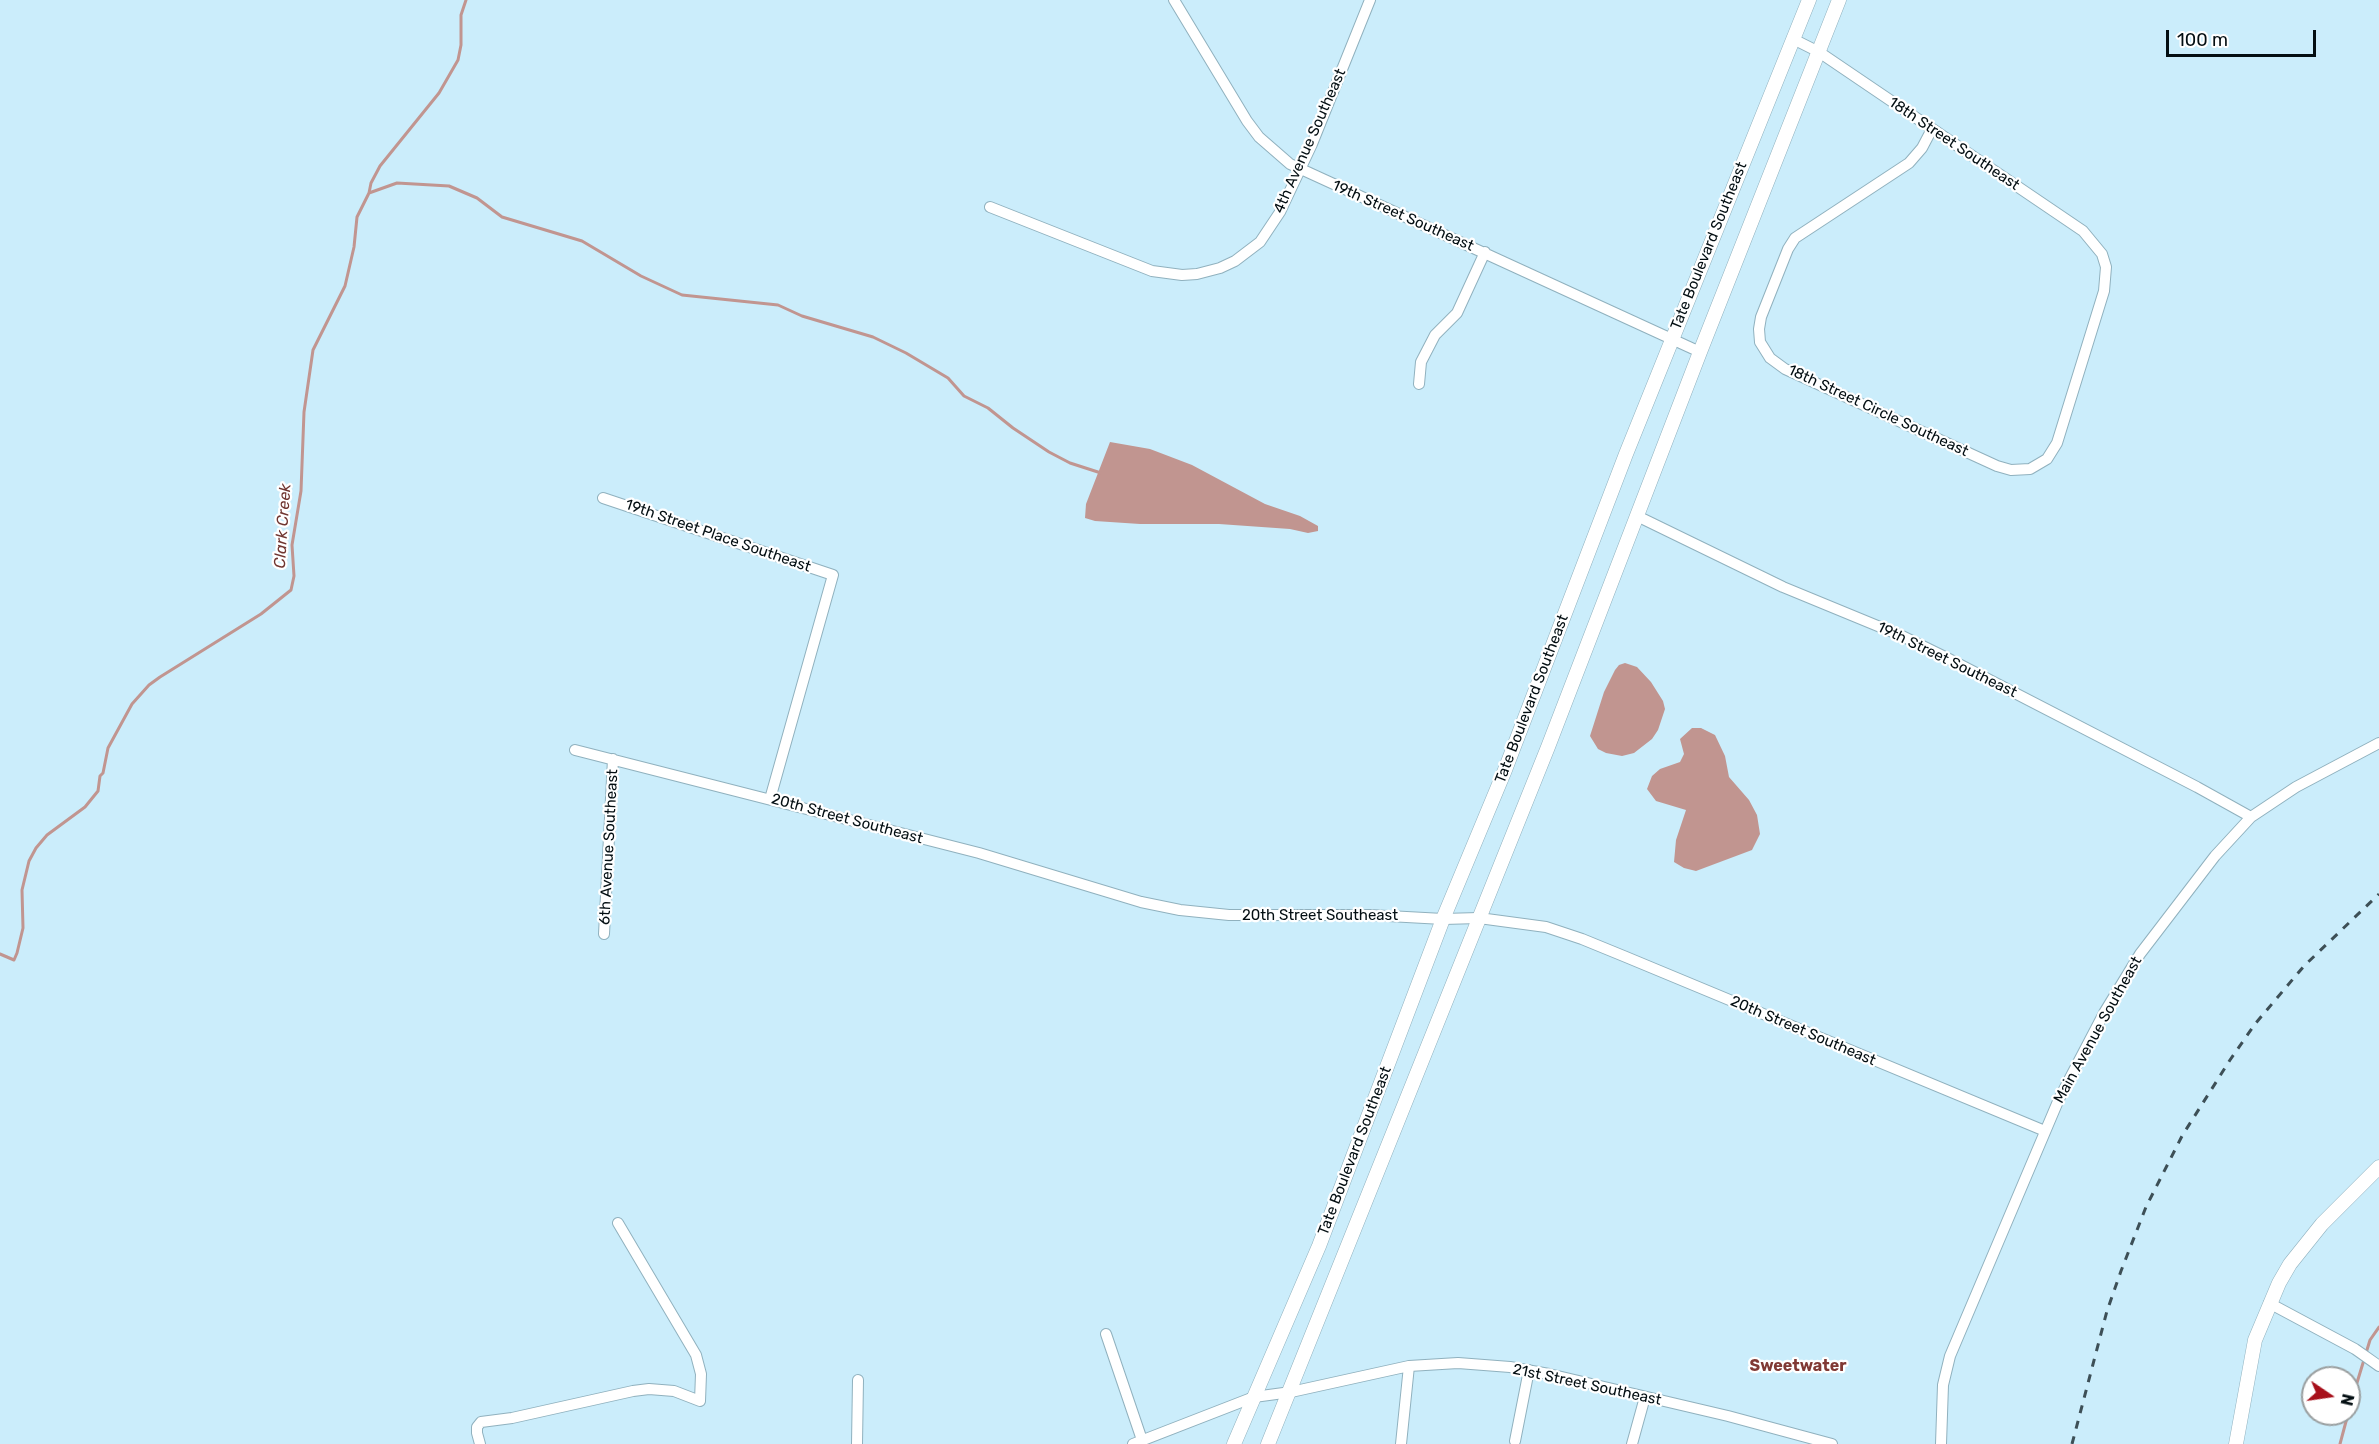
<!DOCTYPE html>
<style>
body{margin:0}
#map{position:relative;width:2379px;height:1444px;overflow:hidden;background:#cbedfb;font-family:Rubik,sans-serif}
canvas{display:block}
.north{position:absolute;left:2301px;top:1366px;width:60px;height:60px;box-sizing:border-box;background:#fff;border:2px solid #9a9fa0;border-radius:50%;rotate:103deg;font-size:16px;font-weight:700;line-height:24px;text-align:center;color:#030e12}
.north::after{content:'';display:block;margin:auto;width:21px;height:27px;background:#a7101b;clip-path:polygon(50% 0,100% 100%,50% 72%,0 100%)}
.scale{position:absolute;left:2166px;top:30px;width:150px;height:27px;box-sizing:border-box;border:3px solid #030e12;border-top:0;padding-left:8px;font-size:18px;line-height:21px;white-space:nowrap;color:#030e12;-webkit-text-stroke:4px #fff;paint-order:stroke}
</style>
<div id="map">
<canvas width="2379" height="1444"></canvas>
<div class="north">N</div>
<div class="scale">100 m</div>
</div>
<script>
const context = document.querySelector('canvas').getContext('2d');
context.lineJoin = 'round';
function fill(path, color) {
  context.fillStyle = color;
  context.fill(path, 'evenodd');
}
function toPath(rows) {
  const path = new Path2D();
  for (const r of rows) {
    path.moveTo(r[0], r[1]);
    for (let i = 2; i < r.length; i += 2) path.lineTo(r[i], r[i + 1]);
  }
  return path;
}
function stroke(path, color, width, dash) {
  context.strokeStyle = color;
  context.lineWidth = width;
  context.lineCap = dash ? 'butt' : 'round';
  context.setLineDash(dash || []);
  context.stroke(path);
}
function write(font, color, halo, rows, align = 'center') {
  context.font = font + ' Rubik,sans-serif';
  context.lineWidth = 4.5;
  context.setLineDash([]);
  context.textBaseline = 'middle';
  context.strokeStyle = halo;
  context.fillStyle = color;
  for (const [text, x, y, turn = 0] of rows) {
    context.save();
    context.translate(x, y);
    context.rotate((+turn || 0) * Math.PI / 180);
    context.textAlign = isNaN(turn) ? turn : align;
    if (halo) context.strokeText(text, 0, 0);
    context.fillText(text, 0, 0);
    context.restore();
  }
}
const water = toPath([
 [1110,442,1150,449,1192,465,1265,504,1300,516,1318,526,1318,531,1308,533,1290,529,1219,524,1140,524,1095,521,1085,518,1086,504],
 [1625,663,1637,667,1651,682,1663,701,1665,709,1658,730,1652,739,1634,753,1622,756,1606,753,1598,749,1590,736,1604,692,1615,670,1619,665],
 [1692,728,1701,728,1715,735,1725,756,1729,777,1749,800,1757,815,1760,834,1752,850,1696,871,1684,868,1674,862,1676,840,1686,810,1656,801,1647,789,1652,776,1660,769,1680,762,1684,754,1680,739]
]);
const stream = toPath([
 [369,193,397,183,449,186,477,198,502,217,582,241,641,276,682,295,778,305,802,316,873,337,906,353,948,378,964,396,988,408,1013,428,1049,452,1070,463,1101,473],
 [0,954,14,960,17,953,23,928,22,890,29,861,36,848,47,835,85,807,98,791,100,776,103,773,108,748,132,704,149,685,160,677,261,614,291,590,294,576,292,545,301,491,304,412,313,350,345,286,354,247,357,217,369,193,371,183,380,166,439,93,458,60,461,45,461,15,466,0],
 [2349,1409,2370,1340,2379,1327],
 [2340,1444,2348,1414]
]);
const minor = toPath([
 [1174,0,1247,121,1259,137,1290,164,1700,352],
 [1793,39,1819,52,2083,231,2102,254,2106,267,2104,291,2057,443,2047,459,2030,469,2011,470,1997,466,1785,369,1770,358,1760,342,1759,329,1761,317,1788,249,1795,238,1909,163,1922,148,1932,129],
 [990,207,1152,271,1182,275,1197,274,1220,268,1235,261,1260,242,1280,212,1312,144,1370,0],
 [1419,384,1421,362,1435,335,1457,313,1485,252],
 [603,498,833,575,770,799],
 [1637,516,1783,587,1902,636,1947,658,2197,787,2251,817],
 [575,750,979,853,1141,902,1180,910,1229,915,1370,915,1443,919,1479,918,1546,927,1582,939,1626,957,2045,1131],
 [604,934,613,759],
 [2269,1303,2355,1349,2379,1366],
 [1106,1334,1142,1440],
 [1515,1441,1529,1370],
 [480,1444,477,1433,477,1427,481,1422,512,1418,633,1391,649,1389,674,1391,700,1401,701,1374,696,1355,618,1223],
 [857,1444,858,1380],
 [1133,1444,1254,1397,1291,1392,1409,1366,1458,1363,1510,1367,1549,1374,1728,1416,1832,1444],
 [1401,1444,1409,1366],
 [1632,1444,1645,1397],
 [1941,1444,1943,1385,1950,1356,2059,1099,2104,1013,2140,954,2215,856,2251,817,2296,787,2379,743]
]);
const major = toPath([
 [1234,1444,1319,1246,1443,919,1505,770,1626,454,1809,0],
 [1268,1444,1548,747,1700,352,1839,0],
 [2236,1444,2255,1340,2279,1283,2290,1264,2322,1224,2379,1167]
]);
const rail = toPath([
 [2072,1444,2107,1311,2121,1271,2146,1207,2182,1136,2230,1060,2255,1024,2304,966,2379,894]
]);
const streetNames = [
 ["4th Avenue Southeast",1310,141,-66],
 ["18th Street Southeast",1954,144,34],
 ["19th Street Southeast",1403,216,24],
 ["Tate Boulevard Southeast",1709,246,-68],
 ["18th Street Circle Southeast",1878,411,25],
 ["19th Street Place Southeast",718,536,19],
 ["19th Street Southeast",1947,660,26],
 ["Tate Boulevard Southeast",1532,699,-69],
 ["20th Street Southeast",847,819,15],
 ["6th Avenue Southeast",609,847,-87],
 ["20th Street Southeast",1320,916],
 ["Main Avenue Southeast",2098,1030,-61],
 ["20th Street Southeast",1803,1031,23],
 ["Tate Boulevard Southeast",1355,1151,-69],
 ["21st Street Southeast",1587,1385,12]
];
const waterNames = [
 ["Clark Creek",283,526,-86]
];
const neighbourhoodNames = [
 ["Sweetwater",1798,1366]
];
fill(water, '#c19590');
stroke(stream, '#c19590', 3);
stroke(minor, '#90b1be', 12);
stroke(major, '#90b1be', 15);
stroke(minor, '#fff', 10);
stroke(major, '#fff', 14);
stroke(rail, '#3d4f56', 3, [8, 8]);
write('15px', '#030e12', '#fff', streetNames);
write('italic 16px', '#703631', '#fff', waterNames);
write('bold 16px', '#803934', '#fff', neighbourhoodNames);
</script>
